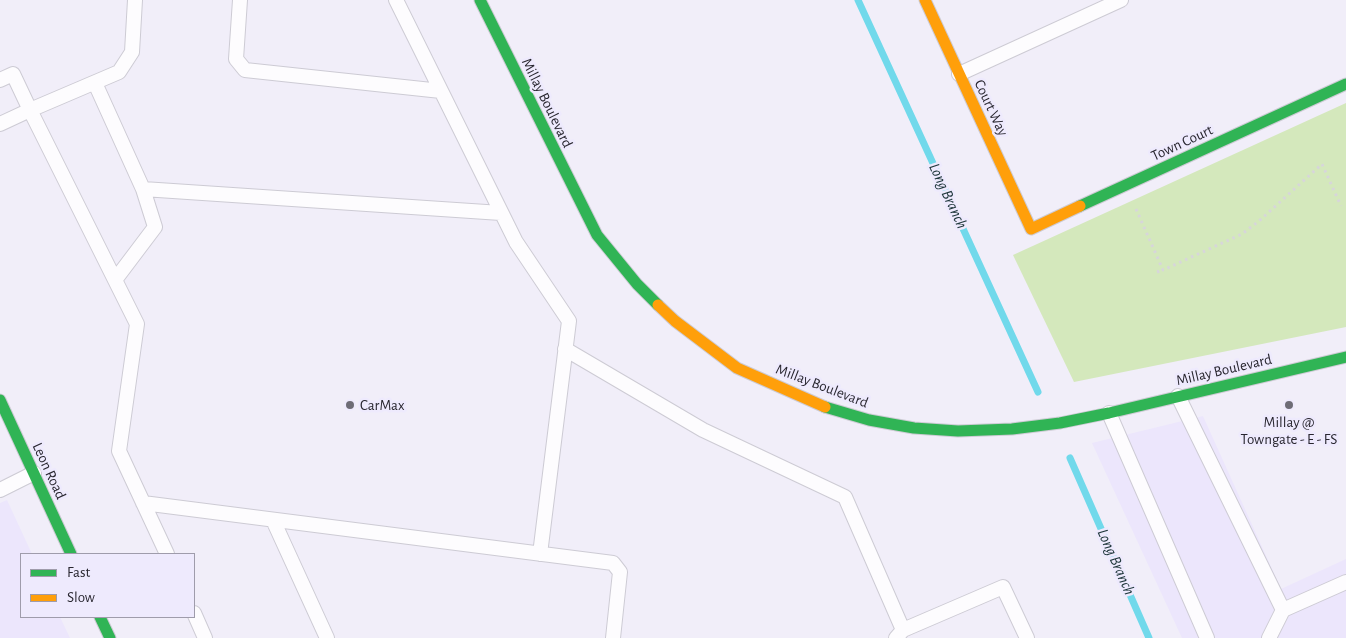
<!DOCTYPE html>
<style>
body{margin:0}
#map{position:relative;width:1346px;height:638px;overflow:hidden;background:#f1eef9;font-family:"Alegreya Sans",sans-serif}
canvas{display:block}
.legend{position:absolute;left:20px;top:553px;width:175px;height:65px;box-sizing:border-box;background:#eeeafd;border:1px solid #9f9cab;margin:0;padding:6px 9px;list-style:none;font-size:15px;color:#28262f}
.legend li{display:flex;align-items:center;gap:10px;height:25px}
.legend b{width:25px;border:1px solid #9f9cab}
</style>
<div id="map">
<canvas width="1346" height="638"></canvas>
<ul class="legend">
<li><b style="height:6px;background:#30b455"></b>Fast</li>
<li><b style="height:6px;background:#ff9f0a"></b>Slow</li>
</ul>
</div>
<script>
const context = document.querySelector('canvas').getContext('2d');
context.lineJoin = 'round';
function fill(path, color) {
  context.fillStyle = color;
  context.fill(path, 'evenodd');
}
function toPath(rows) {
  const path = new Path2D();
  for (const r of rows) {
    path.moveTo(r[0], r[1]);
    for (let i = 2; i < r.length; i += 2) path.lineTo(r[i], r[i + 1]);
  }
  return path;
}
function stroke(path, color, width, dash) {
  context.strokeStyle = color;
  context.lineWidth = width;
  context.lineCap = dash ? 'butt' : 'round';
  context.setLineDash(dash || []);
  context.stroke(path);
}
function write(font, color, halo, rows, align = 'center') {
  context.font = font + ' "Alegreya Sans",sans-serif';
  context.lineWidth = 5;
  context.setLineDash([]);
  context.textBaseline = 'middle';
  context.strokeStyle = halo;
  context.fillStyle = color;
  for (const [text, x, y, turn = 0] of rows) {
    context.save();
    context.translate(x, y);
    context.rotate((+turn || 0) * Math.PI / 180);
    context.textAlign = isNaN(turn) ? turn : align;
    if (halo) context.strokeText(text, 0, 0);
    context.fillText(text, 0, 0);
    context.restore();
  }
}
const built = toPath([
 [1203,416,1281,589,1346,559,1346,638,1182,638,1092,443],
 [7,500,32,554,21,554,21,617,60,617,70,638,0,638,0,503]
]);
const green = toPath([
 [1346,103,1346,327,1074,382,1013,255]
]);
const stream = toPath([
 [858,0,1038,392],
 [1070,458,1149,638]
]);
const path = toPath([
 [1136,209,1163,270,1242,234,1259,221,1322,164,1341,206],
 [1157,272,1163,270]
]);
const lane = toPath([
 [240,0,236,59,245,70,441,91],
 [396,0,516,242,569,321,540,554],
 [959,74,1121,0],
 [0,80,13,74,30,110,119,72,132,52,135,0],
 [95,83,143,189],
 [0,124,30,110,137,324,119,451,167,554],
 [115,280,155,227,143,189,501,213],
 [565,349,703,430,845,497,903,630],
 [1178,396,1283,610],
 [1109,413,1207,638],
 [0,490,34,473],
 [143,503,613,563,620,572,613,638],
 [273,520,327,638],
 [194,613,205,638],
 [896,638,903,630,1003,587,1027,638],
 [1269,638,1283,610,1346,582]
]);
const fast = toPath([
 [480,0,597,235,637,284,658,305],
 [1080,206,1346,84],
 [0,400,71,554],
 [825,407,869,420,914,428,958,431,1012,429,1060,423,1109,413,1346,357],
 [100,617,110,638]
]);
const slow = toPath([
 [925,0,1031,229,1080,206],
 [658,305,675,321,737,368,825,407]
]);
const markers = [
 [350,405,5,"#6e6c76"],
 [1289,405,5,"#6e6c76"]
];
const streetNames = [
 ["Millay Boulevard",547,103,64],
 ["Court Way",991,108,65],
 ["Town Court",1182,143,-25],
 ["Millay Boulevard",1224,370,-13],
 ["Millay Boulevard",822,386,21],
 ["Leon Road",49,471,65]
];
const poiNames = [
 ["CarMax",360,405],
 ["Millay @",1289,422,"center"],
 ["Towngate - E - FS",1289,439,"center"]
];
const waterNames = [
 ["Long Branch",948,196,65],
 ["Long Branch",1116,562,66]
];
fill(built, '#ece6fc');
fill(green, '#d4e8bc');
stroke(stream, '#71d9eb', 7);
stroke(lane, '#cdcbd4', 16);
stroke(fast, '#cdcbd4', 13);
stroke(slow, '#cdcbd4', 13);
stroke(path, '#d7d6da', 3, [2.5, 4]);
stroke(lane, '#fdfcfe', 14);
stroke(fast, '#30b455', 11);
stroke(slow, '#ff9f0a', 11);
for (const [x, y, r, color] of markers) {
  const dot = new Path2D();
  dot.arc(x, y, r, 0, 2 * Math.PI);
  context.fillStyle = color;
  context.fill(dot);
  stroke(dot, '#eeeafd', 2);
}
write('15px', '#28262f', '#eeeafd', streetNames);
write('15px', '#28262f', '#eeeafd', poiNames, 'left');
write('italic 16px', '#20383c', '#eeeafd', waterNames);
</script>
